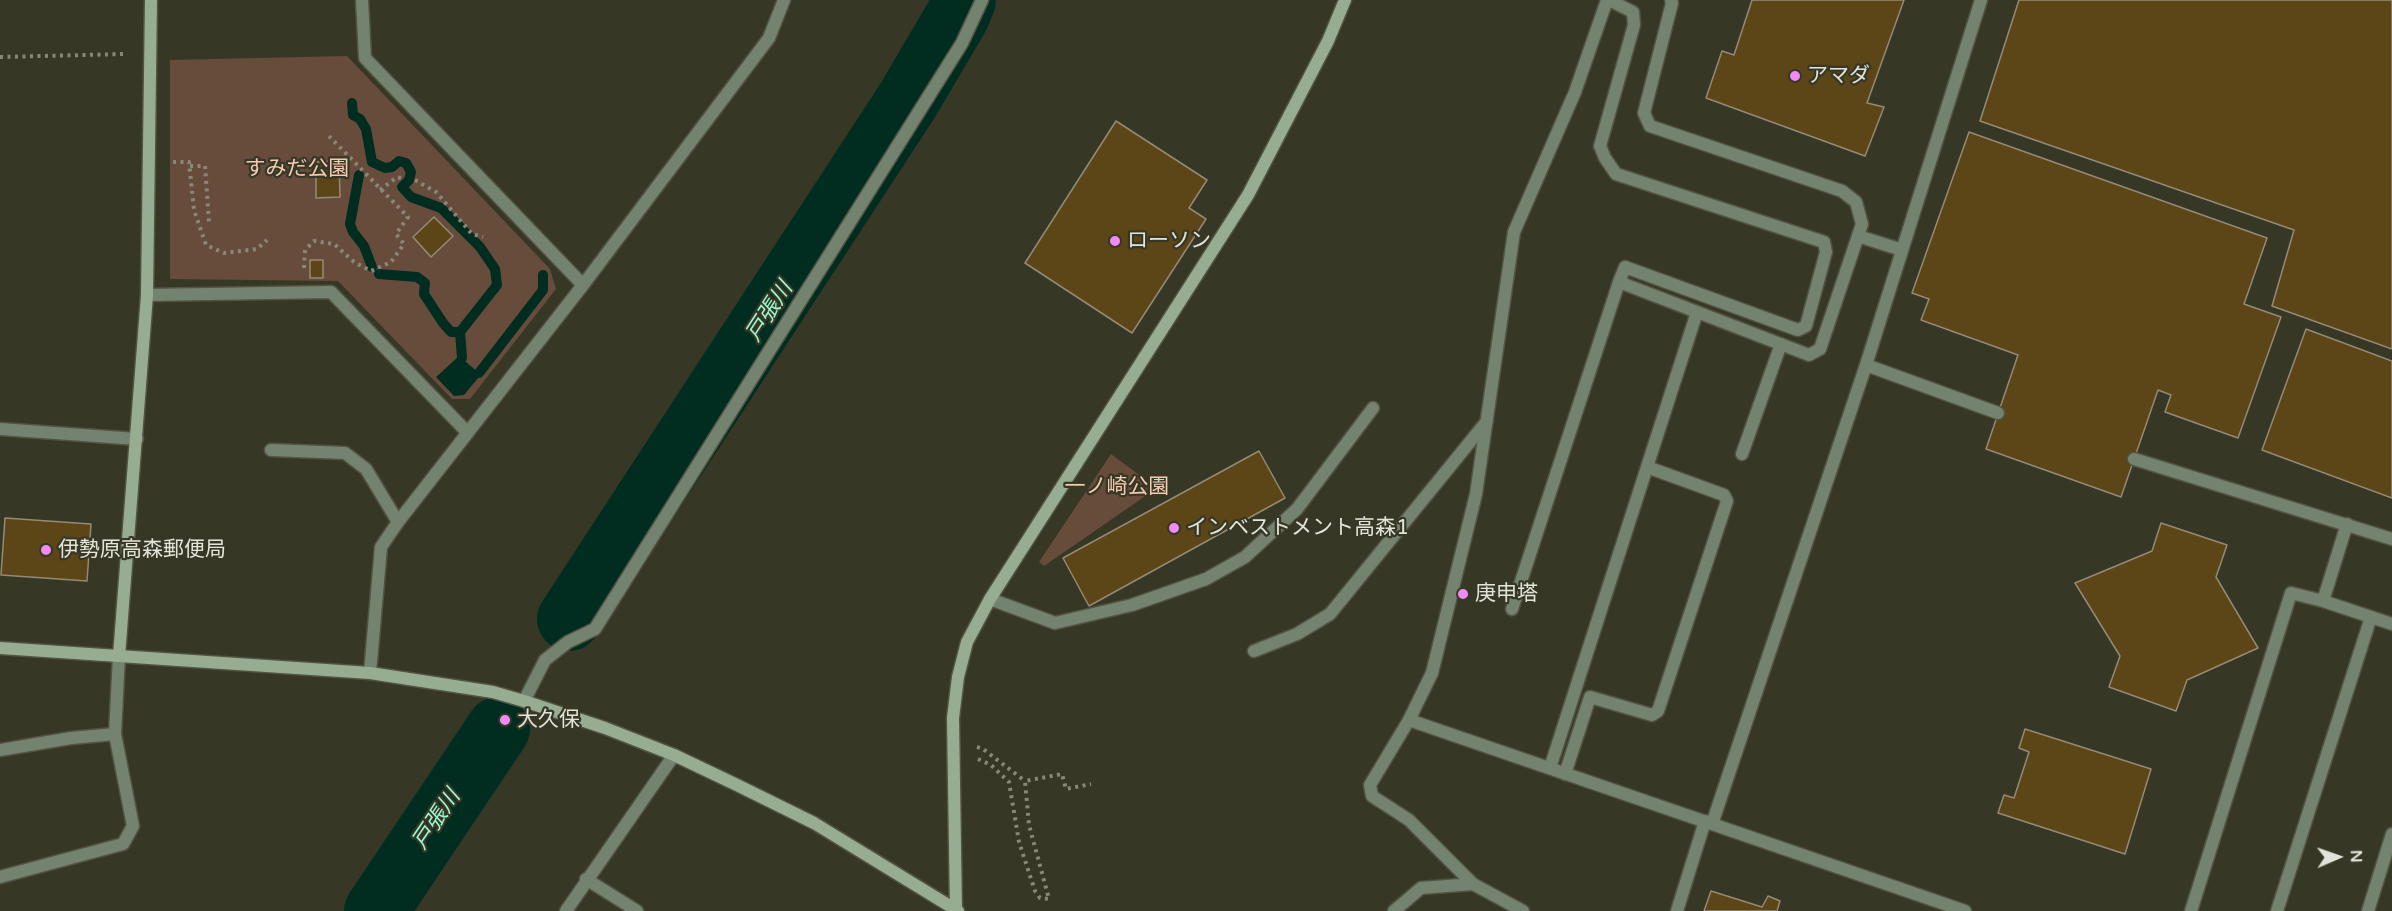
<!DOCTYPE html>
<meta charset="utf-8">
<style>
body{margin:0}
#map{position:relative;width:2392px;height:911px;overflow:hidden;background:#363725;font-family:"Varela Round",sans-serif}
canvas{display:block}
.north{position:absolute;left:2308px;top:827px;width:60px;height:60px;-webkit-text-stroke:4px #363725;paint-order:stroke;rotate:88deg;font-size:16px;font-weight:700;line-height:24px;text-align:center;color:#e3e4d9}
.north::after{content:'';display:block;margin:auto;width:21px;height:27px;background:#e3e4d9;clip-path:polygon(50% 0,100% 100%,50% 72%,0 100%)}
</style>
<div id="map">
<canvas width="2392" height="911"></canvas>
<div class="north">N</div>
</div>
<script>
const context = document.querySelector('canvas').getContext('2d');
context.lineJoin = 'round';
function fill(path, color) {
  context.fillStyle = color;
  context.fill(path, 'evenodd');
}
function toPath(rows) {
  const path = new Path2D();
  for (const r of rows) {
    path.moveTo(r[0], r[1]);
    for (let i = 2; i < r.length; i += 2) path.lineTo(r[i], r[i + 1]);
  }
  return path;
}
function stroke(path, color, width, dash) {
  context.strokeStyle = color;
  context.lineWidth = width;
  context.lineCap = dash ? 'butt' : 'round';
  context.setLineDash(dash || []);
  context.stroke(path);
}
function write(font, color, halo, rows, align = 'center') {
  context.font = font + ' "Varela Round","Noto Sans JP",sans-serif';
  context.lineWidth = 4.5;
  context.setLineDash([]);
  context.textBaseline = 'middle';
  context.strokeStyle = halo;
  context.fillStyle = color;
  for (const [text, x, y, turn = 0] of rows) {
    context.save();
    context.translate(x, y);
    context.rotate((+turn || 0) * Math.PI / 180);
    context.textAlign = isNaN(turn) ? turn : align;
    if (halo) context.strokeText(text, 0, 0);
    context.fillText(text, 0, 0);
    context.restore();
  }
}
const green = toPath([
 [347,56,550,269,556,289,470,399,452,399,338,281,170,279,170,60],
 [1111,454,1157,488,1044,566,1039,562]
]);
const water = toPath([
 [459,356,479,373,479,377,464,395,454,396,436,377]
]);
const stream = toPath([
 [352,103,353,115,360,119,366,129,372,162,385,168,392,167,399,161,406,163,411,172,409,180,402,187,411,197,441,208,480,247,495,269,497,285,460,332,462,358],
 [359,175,350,224,353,232,364,246,372,267],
 [379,274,417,277,425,283,424,294,443,323,451,332,460,332],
 [479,373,543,290,543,275]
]);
const river = toPath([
 [569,619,908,100,958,15,964,0],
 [376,911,498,729]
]);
const building = toPath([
 [1752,0,1904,0,1867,103,1884,107,1865,156,1706,98,1722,51,1734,55,1752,0],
 [2019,0,2392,0,2392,349,2272,306,2294,230,1980,121,2019,0],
 [1116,121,1207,180,1189,208,1206,219,1132,333,1025,263,1116,121],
 [1969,132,2267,238,2244,304,2281,317,2238,438,2165,412,2171,395,2158,390,2121,497,1986,449,2018,355,1921,320,1929,299,1912,293,1969,132],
 [339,161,340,197,316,198,316,162,339,161],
 [434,217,453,236,431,257,413,237,434,217],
 [310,260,323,260,323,278,310,278,310,260],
 [2306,329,2392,361,2392,498,2262,450,2306,329],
 [1259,451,1285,498,1089,606,1063,558,1259,451],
 [5,518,91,524,87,581,1,575,5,518],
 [2161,523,2227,545,2216,577,2258,648,2187,680,2176,711,2109,687,2120,656,2075,583,2152,551,2161,523],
 [2025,729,2151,769,2125,854,1998,813,2004,795,2014,798,2029,752,2019,748,2025,729],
 [1711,891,1762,907,1768,896,1780,901,1777,911,1704,911,1711,891]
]);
const path = toPath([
 [0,57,125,54],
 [173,162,189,162,194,210,206,245,224,253,257,249,267,240],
 [190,166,205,166,209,222],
 [415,180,436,192,472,234,483,237],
 [380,190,397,177,404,179],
 [304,268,305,250,314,241,334,244,354,262,371,271,391,262,404,244,396,234,408,217,327,134],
 [977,747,983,749,1025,781],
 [978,759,991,765,1009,782,1019,842,1035,891,1040,898,1049,899,1029,825,1025,781,1062,774,1066,789,1091,784]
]);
const lane = toPath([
 [1609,0,1633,12,1634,25,1600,146,1605,158,1616,174,1824,242,1826,252,1806,326,1798,330,1625,267,1619,282,1809,355,1820,349,1862,224,1856,202,1842,191,1650,126,1644,113,1672,3,1671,0],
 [1858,236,1902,250],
 [1866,365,1981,0],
 [271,450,345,453,366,469,398,522],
 [1742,454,1781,344],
 [2134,459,2392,539],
 [2347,524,2323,601,2392,624],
 [990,599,1055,623,1132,605,1206,579,1245,557,1297,509,1373,408],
 [1512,609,1619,282],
 [1409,720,1712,824],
 [1550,768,1697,312],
 [1565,774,1590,697,1652,715,1658,711,1727,501,1724,495,1647,467],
 [586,879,637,911],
 [1677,911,1705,821],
 [1965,911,1712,824,1866,365,1998,413],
 [2191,911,2291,593,2323,601],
 [2277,911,2371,617],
 [2368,911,2392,834]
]);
const street = toPath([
 [362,0,365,58,583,285,398,522,381,547,370,673],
 [583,285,769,38,784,0],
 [147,295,331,292,468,433],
 [0,429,137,439],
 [1254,651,1297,634,1330,614,1487,421],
 [524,701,545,660,568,642,595,629,962,43,982,0],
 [0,750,71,738,115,734],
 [0,877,123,844,133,826,115,734,119,656],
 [1473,884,1409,820,1372,796,1370,785,1409,720,1432,673,1476,494,1514,232,1575,92,1607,0],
 [566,911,674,755],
 [1394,911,1421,888,1473,884,1523,911]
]);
const secondary = toPath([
 [0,648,370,673,493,692,524,701,605,728,674,755,737,785,814,823,958,911],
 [119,656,147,295,151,0],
 [956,911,953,718,958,677,967,642,990,599,1248,195,1328,41,1345,0]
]);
const markers = [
 [1795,76,6,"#f18af4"],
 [1115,241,6,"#f18af4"],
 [1174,528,6,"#f18af4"],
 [46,550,6,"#f18af4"],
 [1463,594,6,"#f18af4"],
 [505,720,6,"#f18af4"]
];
const poiNames = [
 ["アマダ",1807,76],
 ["ローソン",1127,241],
 ["インベストメント高森1",1186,528],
 ["伊勢原高森郵便局",58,550],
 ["庚申塔",1475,594],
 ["大久保",517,720]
];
const parkNames = [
 ["すみだ公園",297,169],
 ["一ノ崎公園",1117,487]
];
const waterNames = [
 ["戸張川",770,312,-57],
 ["戸張川",437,820,-56]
];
fill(green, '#674c3b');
fill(water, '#002d20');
stroke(stream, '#002d20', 10);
stroke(river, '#002d20', 64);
fill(building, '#5c4517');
stroke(building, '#958a77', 1.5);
stroke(lane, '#525342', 15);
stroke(street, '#525342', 15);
stroke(secondary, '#525342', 15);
stroke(path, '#87887a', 4, [3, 4.5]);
stroke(lane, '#748270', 12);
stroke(street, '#748270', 12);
stroke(secondary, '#96ad91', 12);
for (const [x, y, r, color] of markers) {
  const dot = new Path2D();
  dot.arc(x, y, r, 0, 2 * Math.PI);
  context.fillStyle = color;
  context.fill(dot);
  stroke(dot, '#363725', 2);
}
write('21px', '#e3e4d9', '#363725', poiNames, 'left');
write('21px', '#f5cab1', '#363725', parkNames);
write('italic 22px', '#9cf7d5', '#363725', waterNames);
</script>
